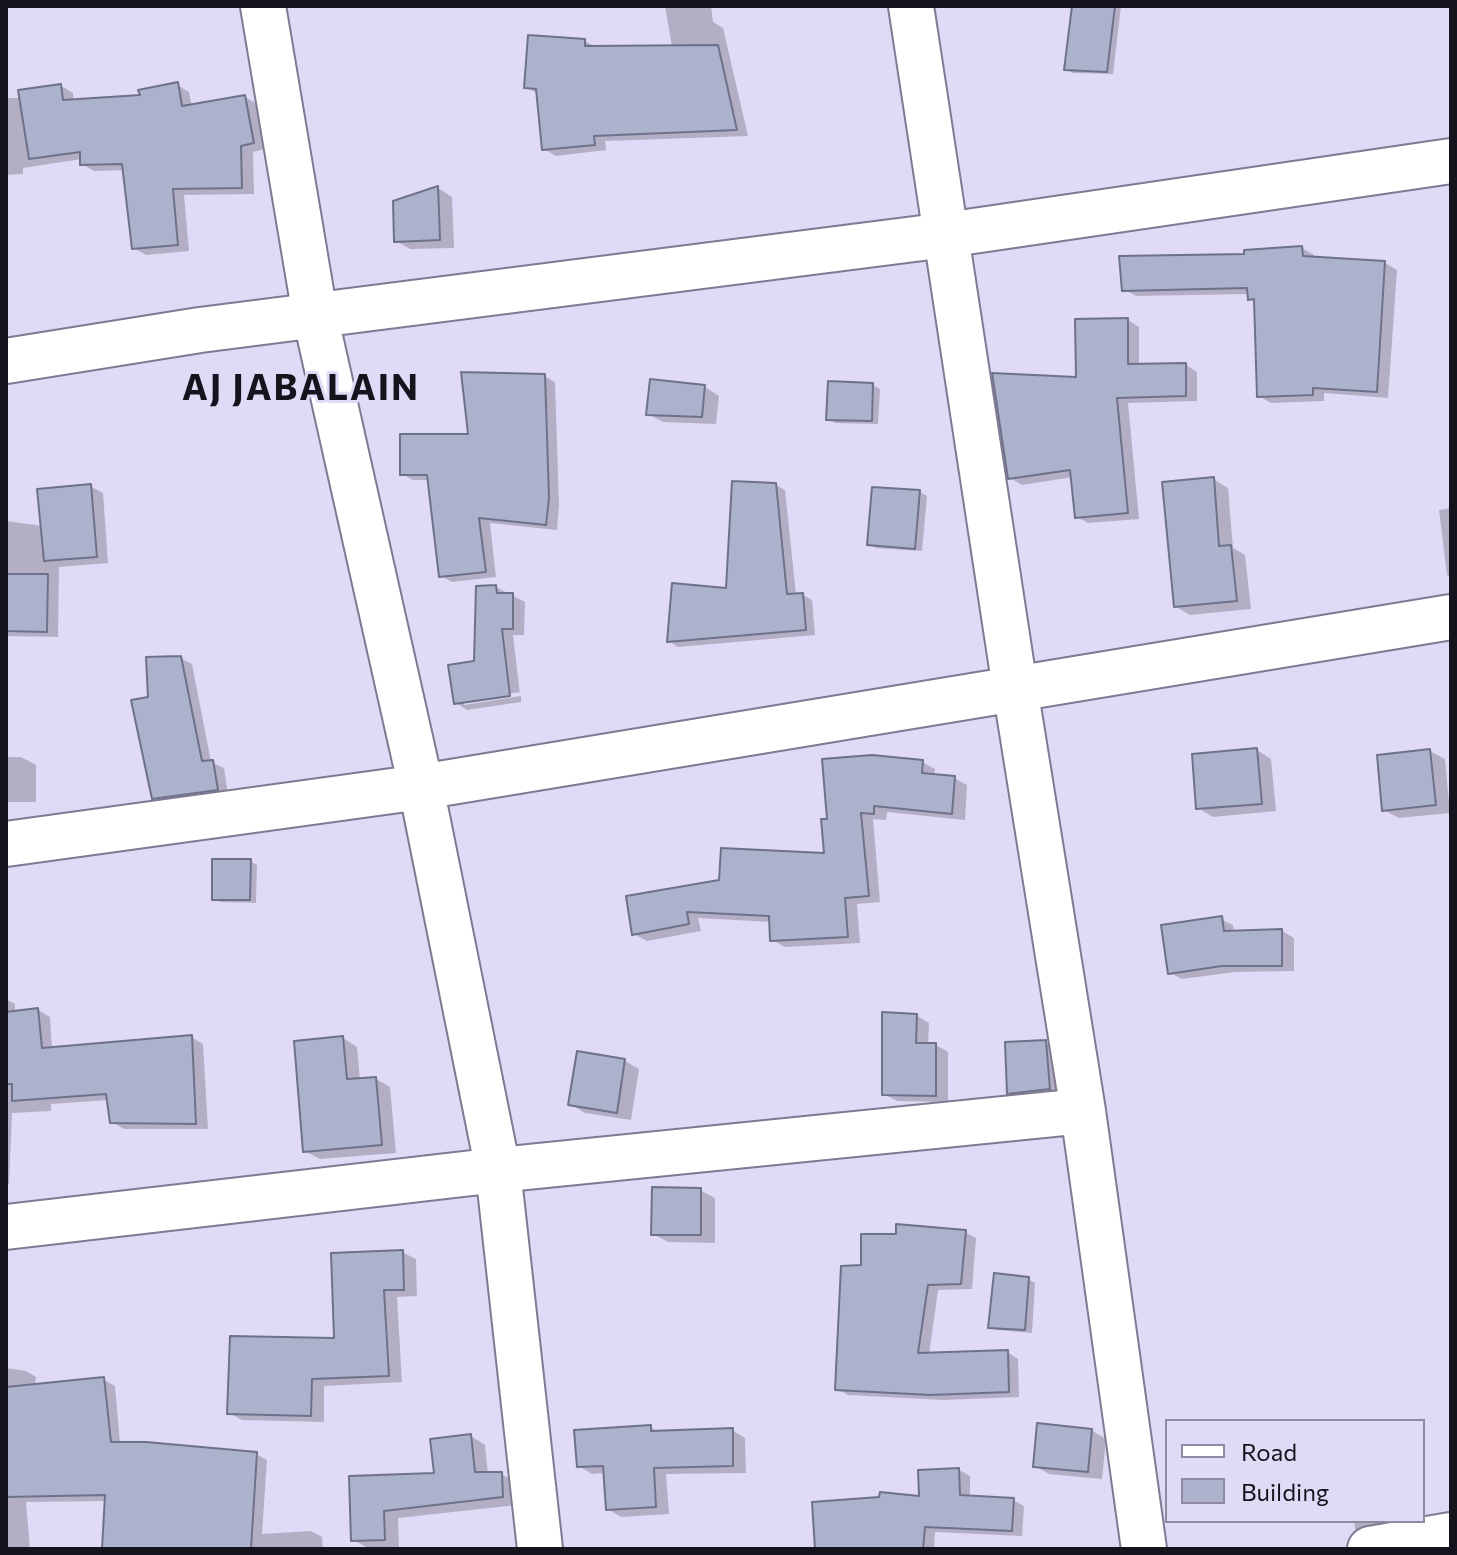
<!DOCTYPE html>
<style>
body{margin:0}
#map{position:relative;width:1457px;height:1555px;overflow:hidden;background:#e1daf6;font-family:Commissioner,sans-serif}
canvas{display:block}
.frame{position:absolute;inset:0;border:8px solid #15131c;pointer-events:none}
.legend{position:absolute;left:1165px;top:1419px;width:260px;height:104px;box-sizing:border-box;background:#e1daf6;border:2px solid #8f8a9f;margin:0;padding:10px 14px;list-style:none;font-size:24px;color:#15131c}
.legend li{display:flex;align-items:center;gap:16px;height:40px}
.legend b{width:40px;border:2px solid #8f8a9f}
</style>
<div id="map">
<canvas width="1457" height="1555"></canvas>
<div class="frame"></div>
<ul class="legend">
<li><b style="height:10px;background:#fff"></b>Road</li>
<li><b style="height:22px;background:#adb2cc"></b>Building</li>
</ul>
</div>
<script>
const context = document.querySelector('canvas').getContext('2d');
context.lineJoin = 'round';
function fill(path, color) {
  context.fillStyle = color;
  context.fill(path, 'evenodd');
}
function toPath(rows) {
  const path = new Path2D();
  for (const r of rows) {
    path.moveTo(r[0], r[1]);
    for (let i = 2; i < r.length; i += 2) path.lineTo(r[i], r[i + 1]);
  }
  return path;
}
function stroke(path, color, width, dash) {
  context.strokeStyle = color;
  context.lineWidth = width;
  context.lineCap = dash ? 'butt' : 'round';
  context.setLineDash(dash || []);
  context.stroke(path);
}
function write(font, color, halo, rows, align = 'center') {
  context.font = font + ' Commissioner,sans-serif';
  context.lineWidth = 6;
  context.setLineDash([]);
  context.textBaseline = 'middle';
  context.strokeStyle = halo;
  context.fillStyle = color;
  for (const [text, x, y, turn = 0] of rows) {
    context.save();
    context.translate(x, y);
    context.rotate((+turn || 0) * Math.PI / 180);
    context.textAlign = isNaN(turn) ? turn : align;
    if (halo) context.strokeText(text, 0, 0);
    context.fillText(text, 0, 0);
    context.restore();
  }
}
const shadow = toPath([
 [665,6,711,6,713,22,723,28,748,136,605,141,606,150,556,156,544,149,539,94,526,87,585,41,597,48,672,47],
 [1074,6,1121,6,1113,74,1073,73,1066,69],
 [177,85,189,92,192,107,245,97,257,104,265,149,253,152,254,194,184,195,189,251,146,255,134,248,125,170,94,171,82,164,82,159,23,168,23,174,6,175,6,98,22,98,61,86,73,93,74,102,142,97],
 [438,188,452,197,454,248,410,249,396,241],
 [1302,248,1314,255,1314,258,1385,263,1397,270,1388,398,1324,393,1324,401,1271,403,1259,396,1256,302,1250,299,1249,294,1136,296,1124,289,1246,256],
 [1128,320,1139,327,1139,366,1186,365,1197,372,1197,401,1128,403,1139,519,1088,523,1077,517,1073,477,1022,485,1010,478,1078,380],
 [544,376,555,382,559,505,557,530,490,523,496,577,452,582,441,576,429,480,413,480,402,474,470,436],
 [873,385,880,389,878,424,835,423,828,419],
 [705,387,719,396,716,424,663,422,648,414],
 [1213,479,1228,488,1233,548,1245,555,1251,609,1190,615,1175,606],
 [776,485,785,490,796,595,803,595,812,600,815,635,678,647,669,641,728,590],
 [90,486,103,493,108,563,59,567,58,637,6,636,6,521,43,526],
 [874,489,920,492,927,496,922,551,876,548,869,544],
 [1451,508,1451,577,1447,575,1439,510],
 [496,587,525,602,524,635,513,635,520,695,520,692,464,701,464,705,521,696,521,702,467,710,456,703,476,663],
 [180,658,192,664,211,762,224,768,228,795,165,804,154,797,150,698],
 [1257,750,1271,759,1276,811,1213,817,1198,808],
 [1430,751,1445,759,1450,813,1399,818,1384,810],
 [6,757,21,757,36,765,36,802,6,802],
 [922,762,935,769,934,776,954,778,967,785,965,820,887,812,886,820,873,819,880,902,857,904,860,943,785,947,772,940,772,922,698,918,701,931,647,941,634,934,721,882,826,855,829,821],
 [250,861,257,865,256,903,220,902,214,898],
 [1221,919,1233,925,1234,932,1282,931,1294,938,1294,971,1235,972,1182,979,1170,973],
 [6,999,15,1004,15,1013,38,1010,50,1017,52,1049,191,1037,203,1044,208,1129,124,1129,112,1122,109,1100,51,1104,51,1111,12,1113,9,1184,6,1183],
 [917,1016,929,1023,928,1045,936,1045,948,1052,948,1102,897,1101,884,1094],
 [343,1038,357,1047,360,1080,376,1079,390,1087,396,1153,320,1159,305,1151],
 [1046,1043,1060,1051,1064,1097,1023,1101,1009,1092],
 [625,1061,639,1069,631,1120,585,1113,570,1104],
 [700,1190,715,1198,715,1243,668,1242,653,1234],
 [965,1232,976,1238,972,1289,938,1290,929,1355,1007,1352,1018,1359,1019,1397,943,1400,848,1395,837,1389,863,1267],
 [402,1252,416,1259,417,1296,397,1297,402,1382,324,1386,324,1422,242,1420,229,1413,336,1340],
 [1028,1279,1035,1283,1032,1333,997,1330,990,1327],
 [6,1368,26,1371,36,1377,35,1386,104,1380,115,1386,120,1444,256,1454,267,1460,262,1534,311,1531,322,1537,323,1549,104,1549,107,1501,26,1502,30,1549,6,1549],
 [650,1427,661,1433,732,1430,745,1438,746,1473,666,1474,669,1514,621,1517,608,1509,606,1473,592,1474,579,1466],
 [1091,1430,1106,1439,1102,1479,1049,1474,1035,1466],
 [471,1436,485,1445,488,1474,501,1474,516,1482,517,1505,398,1518,399,1548,368,1548,353,1540,351,1478,436,1475],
 [959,1470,970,1476,970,1498,1013,1500,1024,1506,1022,1536,935,1532,934,1549,817,1549,921,1498],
 [1354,1521,1422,1521,1367,1537,1355,1530]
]);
const building = toPath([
 [1072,6,1115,6,1107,72,1064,70,1072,6],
 [528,35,585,39,585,46,718,45,737,130,594,136,595,145,542,150,536,89,524,88,528,35],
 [178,82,182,106,245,95,254,143,241,146,242,188,173,189,178,245,132,249,122,164,80,165,80,152,29,159,18,90,61,84,63,100,140,95,138,90,178,82],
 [438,186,440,240,394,242,393,201,438,186],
 [1302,246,1303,256,1385,261,1377,392,1313,388,1313,395,1257,397,1254,299,1248,300,1247,288,1122,291,1119,256,1244,254,1244,250,1302,246],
 [1128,318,1128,364,1186,363,1186,396,1117,398,1128,513,1075,518,1070,470,1008,479,992,373,1076,377,1075,319,1128,318],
 [461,372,545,374,549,498,546,525,479,518,486,572,439,577,427,475,400,475,400,434,468,434,461,372],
 [650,379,705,385,702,417,646,415,650,379],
 [828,381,873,383,872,421,826,420,828,381],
 [1214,477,1219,546,1231,545,1237,601,1174,607,1162,482,1214,477],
 [732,481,776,483,787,594,803,593,806,630,667,642,672,583,726,588,732,481],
 [91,484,97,557,44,561,37,489,91,484],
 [872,487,920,490,915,549,867,545,872,487],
 [6,574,48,574,47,632,6,631,6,574],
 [496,585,497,593,513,593,513,629,502,629,510,696,454,704,448,665,474,661,476,586,496,585],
 [181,656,202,761,213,760,218,790,152,799,131,700,148,697,146,657,181,656],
 [1257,748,1262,804,1196,809,1192,754,1257,748],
 [1430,749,1436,805,1382,811,1377,755,1430,749],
 [872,755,923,760,922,773,955,776,952,814,874,806,874,814,861,813,869,896,845,898,848,937,770,941,769,916,687,912,689,924,632,935,626,896,719,880,721,848,824,853,821,819,827,819,822,759,872,755],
 [212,859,251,859,250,900,212,900,212,859],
 [1222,916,1224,931,1282,929,1282,966,1222,966,1168,974,1161,925,1222,916],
 [38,1008,42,1048,192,1035,196,1124,110,1123,106,1094,12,1101,12,1084,6,1084,6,1012,38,1008],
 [882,1012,917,1014,916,1043,936,1043,936,1096,882,1095,882,1012],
 [343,1036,347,1079,376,1077,382,1145,303,1152,294,1041,343,1036],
 [1046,1040,1050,1089,1007,1094,1005,1042,1046,1040],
 [577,1051,625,1059,617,1113,568,1105,577,1051],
 [652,1187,701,1188,701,1235,651,1235,652,1187],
 [896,1224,966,1230,961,1284,928,1285,918,1353,1008,1350,1009,1392,931,1395,835,1390,841,1266,861,1265,861,1234,896,1234,896,1224],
 [403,1250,404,1290,384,1290,389,1376,312,1379,311,1416,227,1414,230,1336,334,1338,331,1253,403,1250],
 [994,1273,1029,1277,1025,1330,988,1328,994,1273],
 [104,1377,111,1442,146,1442,257,1452,251,1549,102,1549,105,1495,6,1497,6,1387,104,1377],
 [1037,1423,1092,1429,1088,1472,1033,1467,1037,1423],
 [651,1425,651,1431,733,1428,733,1466,654,1468,656,1507,606,1510,603,1466,577,1467,574,1430,651,1425],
 [471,1434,475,1472,502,1472,503,1497,384,1511,385,1540,351,1541,349,1476,434,1473,430,1439,471,1434],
 [959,1468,960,1495,1014,1498,1012,1531,925,1527,923,1549,815,1549,812,1502,879,1497,880,1492,919,1496,918,1470,959,1468]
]);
const minor = toPath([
 [263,6,315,315,421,787,498,1170,540,1549],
 [911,6,1015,688,1083,1111,1144,1549],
 [6,361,200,330,946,235,1451,161],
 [6,844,421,787,1451,617],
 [6,1227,498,1170,1083,1111],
 [1370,1549,1451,1535]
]);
const districtNames = [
 ["AJ JABALAIN",301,388]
];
fill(shadow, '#0003');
fill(building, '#adb2cc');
stroke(building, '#6d7189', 2);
stroke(minor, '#807992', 48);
stroke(minor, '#fff', 44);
context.letterSpacing = '2px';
write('bold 36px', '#15131c', '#e1daf6', districtNames);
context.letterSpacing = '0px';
</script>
